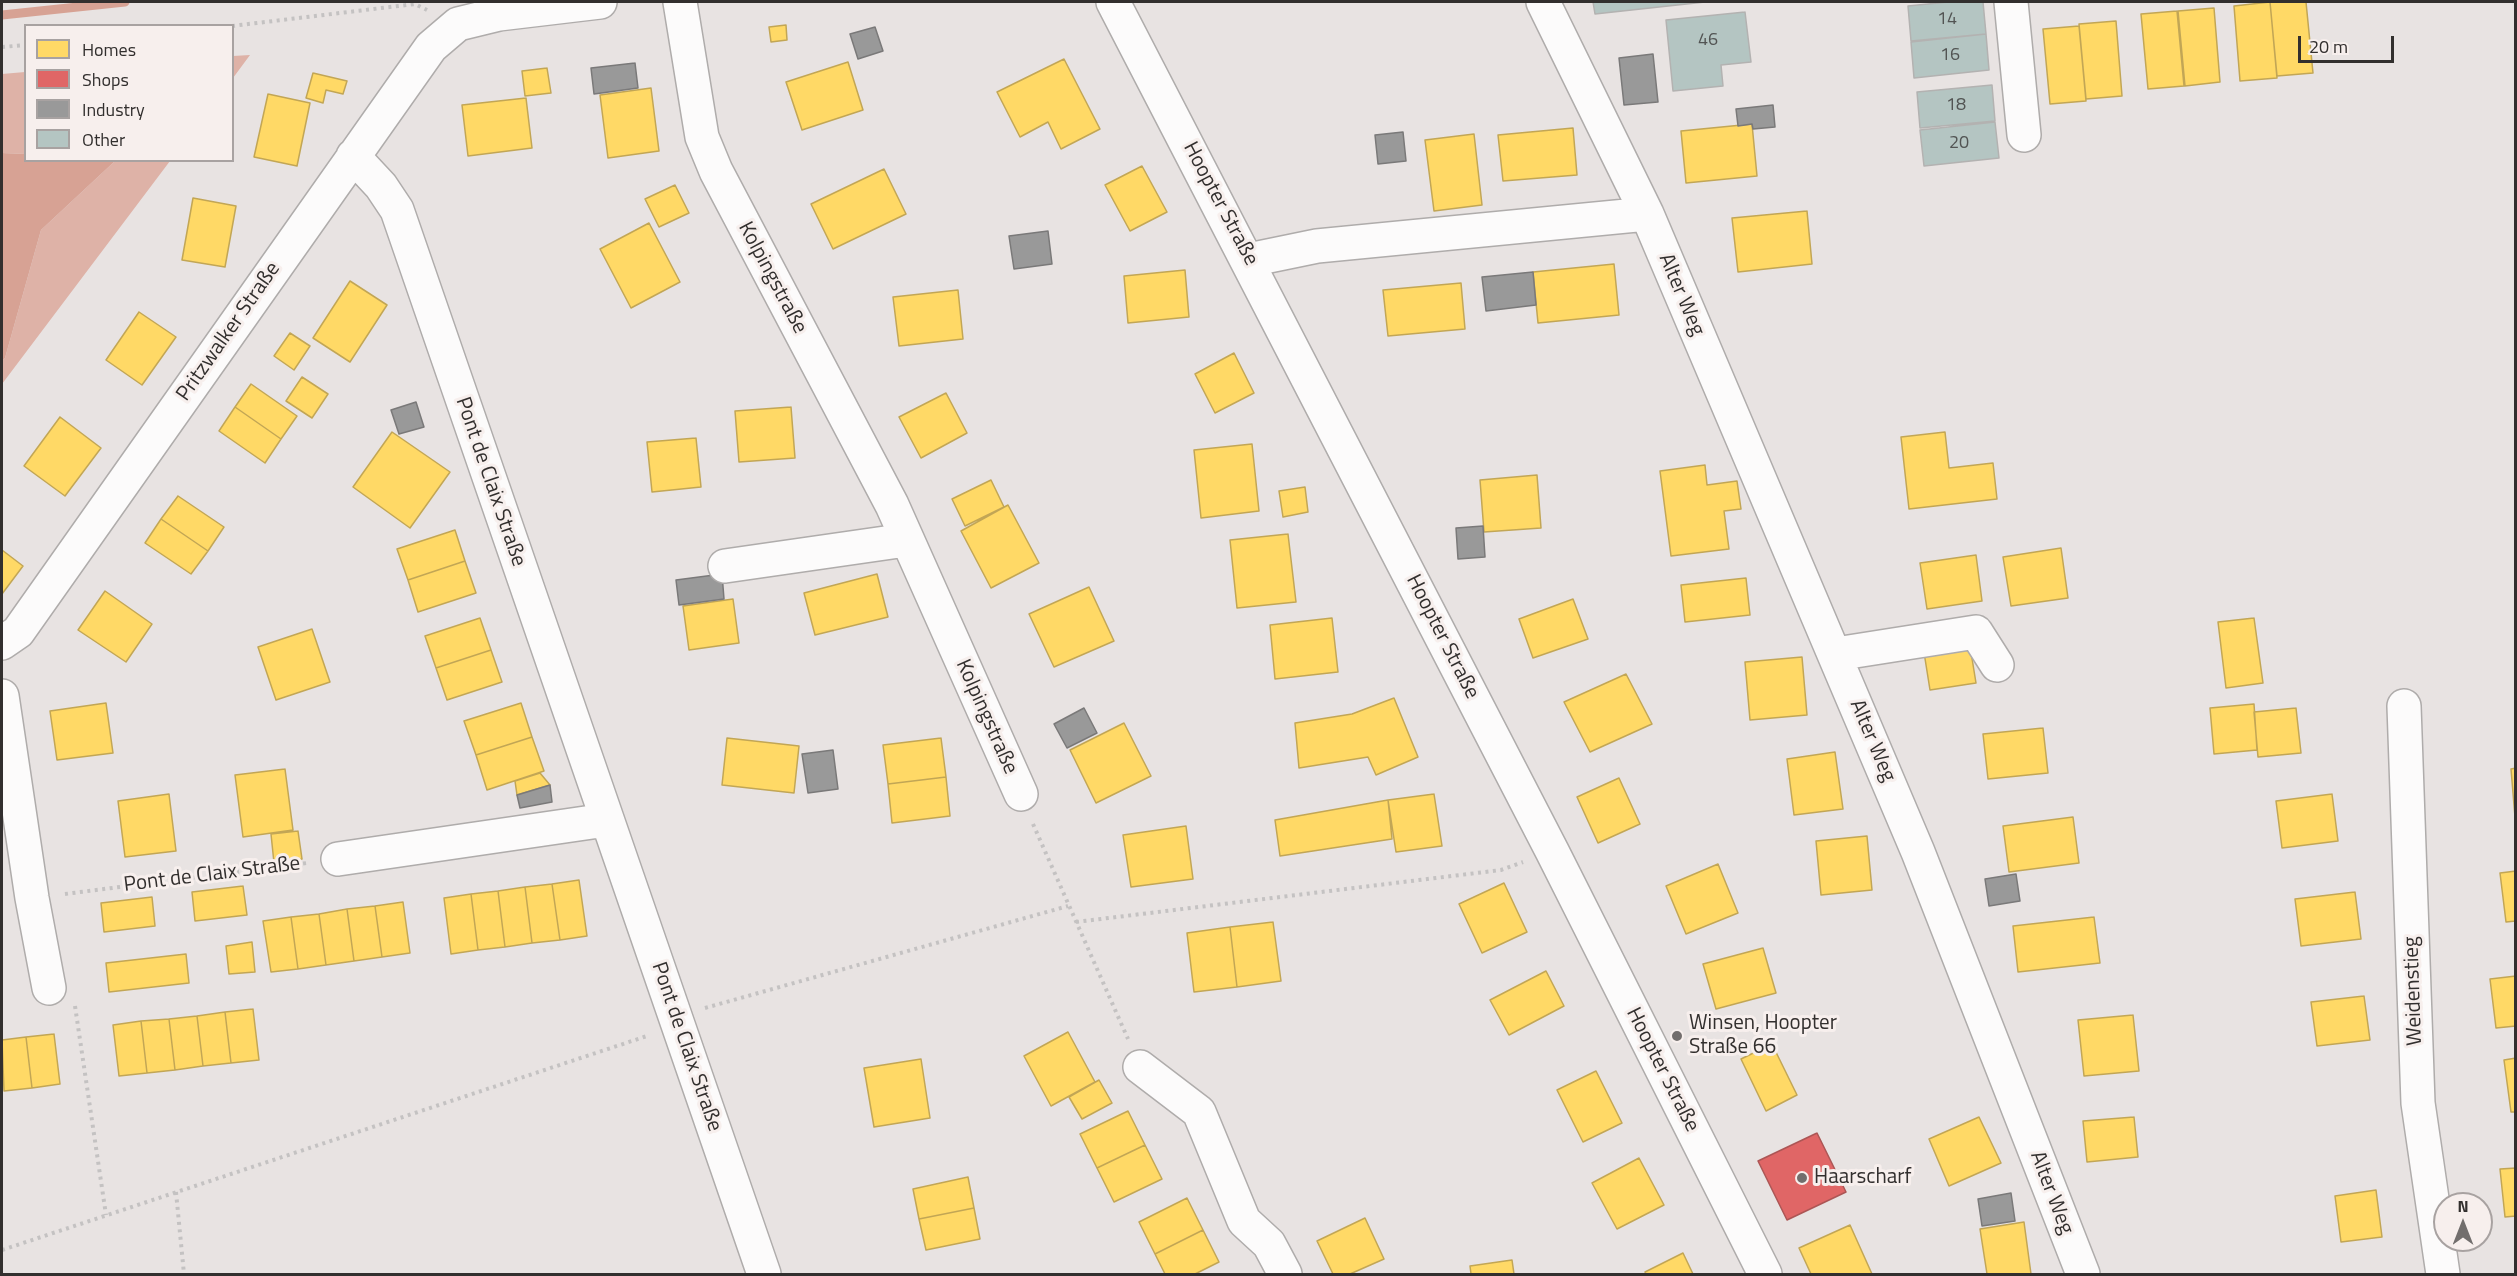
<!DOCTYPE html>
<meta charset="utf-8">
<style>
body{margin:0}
#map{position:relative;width:2517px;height:1276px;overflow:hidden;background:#e8e3e2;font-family:"Titillium Web",sans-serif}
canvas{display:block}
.frame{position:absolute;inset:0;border:3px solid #322f2e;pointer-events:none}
.legend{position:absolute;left:24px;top:24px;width:210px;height:138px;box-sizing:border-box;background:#f7efed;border:2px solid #a8a2a1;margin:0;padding:8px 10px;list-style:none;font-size:18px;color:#322f2e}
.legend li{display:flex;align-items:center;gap:12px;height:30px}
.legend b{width:30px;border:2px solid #a8a2a1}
.north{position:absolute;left:2433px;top:1192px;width:60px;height:60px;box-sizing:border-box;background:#f7efed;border:2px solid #a8a2a1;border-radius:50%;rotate:0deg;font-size:16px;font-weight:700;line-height:24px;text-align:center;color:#322f2e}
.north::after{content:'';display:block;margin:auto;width:21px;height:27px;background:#726e6d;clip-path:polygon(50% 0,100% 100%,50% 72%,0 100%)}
.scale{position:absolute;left:2298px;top:36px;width:96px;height:27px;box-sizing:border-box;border:3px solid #322f2e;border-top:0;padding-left:8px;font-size:18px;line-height:21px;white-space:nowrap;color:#322f2e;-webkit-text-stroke:4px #f7efed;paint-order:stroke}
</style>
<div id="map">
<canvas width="2517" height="1276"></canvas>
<div class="frame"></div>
<ul class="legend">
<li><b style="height:16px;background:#ffd966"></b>Homes</li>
<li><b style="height:16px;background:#e06666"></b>Shops</li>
<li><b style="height:16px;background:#999"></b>Industry</li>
<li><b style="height:16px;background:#b4c5c2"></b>Other</li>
</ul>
<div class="north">N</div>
<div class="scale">20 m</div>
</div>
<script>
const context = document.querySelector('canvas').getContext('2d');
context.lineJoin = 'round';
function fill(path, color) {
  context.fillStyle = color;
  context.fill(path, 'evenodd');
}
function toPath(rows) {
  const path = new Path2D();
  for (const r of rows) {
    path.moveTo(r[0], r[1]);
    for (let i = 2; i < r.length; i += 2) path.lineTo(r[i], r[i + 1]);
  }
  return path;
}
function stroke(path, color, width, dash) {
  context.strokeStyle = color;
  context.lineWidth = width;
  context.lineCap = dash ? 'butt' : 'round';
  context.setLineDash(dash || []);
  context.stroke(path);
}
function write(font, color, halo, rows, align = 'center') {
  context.font = font + ' "Titillium Web",sans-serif';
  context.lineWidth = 6;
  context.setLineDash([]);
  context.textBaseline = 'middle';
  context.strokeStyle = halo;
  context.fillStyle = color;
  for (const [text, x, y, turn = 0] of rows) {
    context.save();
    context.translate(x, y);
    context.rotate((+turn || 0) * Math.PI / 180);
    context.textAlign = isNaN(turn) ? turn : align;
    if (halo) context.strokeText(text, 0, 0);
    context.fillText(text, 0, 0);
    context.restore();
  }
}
const forest = toPath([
 [250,55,233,78,233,56],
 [25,72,25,154,2,153,2,74],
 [115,161,170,161,2,384,2,361,5,358,41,230]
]);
const water = toPath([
 [2,153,25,154,26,160,115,161,41,230,5,358,2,361]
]);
const homes = toPath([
 [2270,2,2306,2,2313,73,2277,76,2270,2],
 [2270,2,2277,78,2240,81,2234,6,2270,2],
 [2214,8,2220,82,2185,86,2178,11,2214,8],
 [2177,11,2184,86,2148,89,2141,14,2177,11],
 [2116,21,2122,96,2086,99,2079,24,2116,21],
 [786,25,787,40,771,42,769,27,786,25],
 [2079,26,2086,101,2050,104,2043,29,2079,26],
 [1064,59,1100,129,1061,149,1048,122,1020,137,997,92,1064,59],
 [848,62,863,110,802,130,786,82,848,62],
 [547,68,551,93,525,96,522,71,547,68],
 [313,73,347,81,343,94,326,90,323,103,306,98,313,73],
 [651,88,659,151,608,158,600,95,651,88],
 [268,94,310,103,297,166,254,157,268,94],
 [526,98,532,148,468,156,462,105,526,98],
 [1752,124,1757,176,1686,183,1681,131,1752,124],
 [1573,128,1577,175,1503,181,1498,135,1573,128],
 [1474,134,1482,205,1434,211,1425,140,1474,134],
 [1142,166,1167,212,1130,231,1105,185,1142,166],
 [884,169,906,214,833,249,811,204,884,169],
 [675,185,689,213,659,227,645,199,675,185],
 [193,198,236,206,225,267,182,260,193,198],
 [1807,211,1812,264,1738,272,1732,218,1807,211],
 [649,223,680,282,631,308,600,249,649,223],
 [1614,264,1619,315,1538,323,1533,272,1614,264],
 [1185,270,1189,317,1128,323,1124,276,1185,270],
 [350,281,387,305,350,362,313,338,350,281],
 [1461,283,1465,329,1388,336,1383,290,1461,283],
 [958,290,963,339,899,346,893,297,958,290],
 [139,312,176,337,142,385,106,360,139,312],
 [290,333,310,346,294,370,274,356,290,333],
 [1234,353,1254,393,1215,413,1195,374,1234,353],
 [302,377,328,394,312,418,286,401,302,377],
 [251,384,297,416,281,439,235,407,251,384],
 [946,393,967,433,921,458,899,417,946,393],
 [235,407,281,439,265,463,219,431,235,407],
 [791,407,795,458,739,462,735,411,791,407],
 [60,417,101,448,65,496,24,466,60,417],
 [392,432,450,472,410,528,353,487,392,432],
 [1945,432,1949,468,1993,463,1997,499,1909,509,1901,437,1945,432],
 [696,438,701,487,652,492,647,442,696,438],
 [1252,444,1259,511,1201,518,1194,450,1252,444],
 [1705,465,1707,485,1737,481,1741,509,1724,511,1729,549,1671,556,1660,471,1705,465],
 [1537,475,1541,528,1484,532,1480,480,1537,475],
 [991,480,1004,507,965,526,952,499,991,480],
 [1305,487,1308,512,1283,517,1279,491,1305,487],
 [178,496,224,527,208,551,161,519,178,496],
 [1008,505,1039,563,991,588,961,531,1008,505],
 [161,519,208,551,191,574,145,543,161,519],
 [455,530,465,561,408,580,397,549,455,530],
 [1288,534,1296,602,1237,608,1230,540,1288,534],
 [2061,548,2068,598,2011,606,2003,557,2061,548],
 [2,550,23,566,2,594,2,550],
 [1976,555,1982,601,1927,609,1920,563,1976,555],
 [465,561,476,593,418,612,408,580,465,561],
 [877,574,888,617,815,635,804,593,877,574],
 [1746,578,1750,615,1685,622,1681,585,1746,578],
 [1089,587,1114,641,1054,667,1029,614,1089,587],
 [105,591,152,624,126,662,78,630,105,591],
 [733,599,739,643,689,650,683,606,733,599],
 [1573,599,1588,639,1533,658,1519,619,1573,599],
 [480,618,491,650,436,668,425,636,480,618],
 [1332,618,1338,672,1275,679,1270,625,1332,618],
 [2254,618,2263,683,2226,688,2218,622,2254,618],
 [312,629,330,682,276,700,258,647,312,629],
 [1969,640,1976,683,1930,690,1923,646,1969,640],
 [491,650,502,682,447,700,436,668,491,650],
 [1802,657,1807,715,1750,720,1745,662,1802,657],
 [1626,674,1652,724,1590,752,1564,702,1626,674],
 [1394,698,1418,757,1376,775,1368,757,1299,768,1295,723,1352,714,1394,698],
 [106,703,113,753,57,760,50,711,106,703],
 [521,703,532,737,476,755,464,721,521,703],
 [2254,704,2257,750,2214,754,2210,708,2254,704],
 [2296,708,2301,753,2258,757,2254,712,2296,708],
 [1124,723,1151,776,1096,803,1070,750,1124,723],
 [2043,728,2048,773,1988,779,1983,734,2043,728],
 [532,737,544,771,487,790,476,755,532,737],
 [727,738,799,746,794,793,722,785,727,738],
 [941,738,946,777,888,784,883,745,941,738],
 [1835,752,1843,809,1794,815,1787,759,1835,752],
 [2516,768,2516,817,2515,817,2511,769,2516,768],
 [285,769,293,830,243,837,235,775,285,769],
 [540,773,550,785,517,795,515,781,540,773],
 [946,777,950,816,892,823,888,784,946,777],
 [1619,778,1640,824,1598,843,1577,797,1619,778],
 [169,794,176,851,125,857,118,801,169,794],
 [1434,794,1442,846,1396,852,1388,800,1434,794],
 [2332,794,2338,841,2282,848,2276,801,2332,794],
 [1388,800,1392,839,1280,856,1275,820,1388,800],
 [2073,817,2079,863,2009,872,2003,826,2073,817],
 [1186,826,1193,879,1131,887,1123,835,1186,826],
 [298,831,302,859,274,863,271,834,298,831],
 [1867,836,1872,890,1821,895,1816,841,1867,836],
 [1718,864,1738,913,1686,934,1666,886,1718,864],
 [2516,871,2516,921,2506,922,2500,873,2516,871],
 [579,880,587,936,560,940,552,884,579,880],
 [1504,883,1527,932,1482,953,1459,904,1504,883],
 [552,884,560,940,532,943,525,887,552,884],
 [243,886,247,915,195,921,192,892,243,886],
 [525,887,532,943,505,947,498,891,525,887],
 [498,891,505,947,478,950,471,894,498,891],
 [2355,892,2361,939,2301,946,2295,899,2355,892],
 [471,894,478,950,451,954,444,898,471,894],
 [152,897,155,926,104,932,101,903,152,897],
 [403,902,410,953,382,957,375,906,403,902],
 [375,906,382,957,354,961,347,909,375,906],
 [347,909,354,961,326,965,319,914,347,909],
 [319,914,326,965,298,969,291,917,319,914],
 [291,917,298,969,271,972,263,921,291,917],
 [2094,917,2100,963,2018,972,2013,926,2094,917],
 [1273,922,1281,981,1237,987,1230,927,1273,922],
 [1230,927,1237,987,1194,992,1187,933,1230,927],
 [252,942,255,972,229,974,226,946,252,942],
 [1763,948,1776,993,1716,1009,1703,964,1763,948],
 [186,954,189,983,109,992,106,963,186,954],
 [1546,971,1564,1006,1509,1035,1490,1000,1546,971],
 [2516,976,2516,1026,2496,1028,2490,979,2516,976],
 [2364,996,2370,1040,2317,1046,2311,1002,2364,996],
 [253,1009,259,1060,231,1063,225,1012,253,1009],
 [225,1012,231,1063,203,1066,197,1016,225,1012],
 [2133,1015,2139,1071,2084,1076,2078,1020,2133,1015],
 [197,1016,203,1066,175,1070,169,1019,197,1016],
 [169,1019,175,1070,147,1073,141,1021,169,1019],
 [141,1021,147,1073,119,1076,113,1025,141,1021],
 [1068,1032,1095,1082,1051,1106,1024,1056,1068,1032],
 [54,1034,60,1084,32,1088,26,1037,54,1034],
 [26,1037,32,1088,4,1091,2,1040,26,1037],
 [1772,1044,1797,1095,1766,1111,1741,1059,1772,1044],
 [2516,1058,2516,1112,2511,1112,2504,1060,2516,1058],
 [921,1059,930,1118,874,1127,864,1068,921,1059],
 [1596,1071,1622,1123,1583,1142,1557,1090,1596,1071],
 [1099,1080,1112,1103,1082,1119,1069,1097,1099,1080],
 [1128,1111,1145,1145,1097,1168,1080,1134,1128,1111],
 [1979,1117,2001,1163,1949,1186,1929,1139,1979,1117],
 [2134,1117,2138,1157,2087,1162,2083,1121,2134,1117],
 [1145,1145,1162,1179,1114,1202,1097,1168,1145,1145],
 [1639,1158,1664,1205,1617,1229,1592,1183,1639,1158],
 [2516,1168,2516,1216,2505,1217,2500,1169,2516,1168],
 [968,1177,974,1208,919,1219,913,1189,968,1177],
 [2376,1190,2382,1237,2341,1242,2335,1196,2376,1190],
 [1187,1198,1203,1230,1155,1254,1139,1222,1187,1198],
 [974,1208,980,1239,926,1250,919,1219,974,1208],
 [1365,1218,1384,1259,1350,1274,1333,1274,1317,1241,1365,1218],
 [2024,1222,2031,1274,1987,1274,1980,1229,2024,1222],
 [1850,1225,1872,1274,1811,1274,1799,1248,1850,1225],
 [1203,1230,1219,1262,1195,1274,1165,1274,1155,1254,1203,1230],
 [1683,1253,1693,1274,1646,1274,1645,1272,1683,1253],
 [1512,1260,1514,1274,1471,1274,1470,1266,1512,1260]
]);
const shops = toPath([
 [1817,1133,1846,1192,1787,1220,1758,1161,1817,1133]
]);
const industry = toPath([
 [875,27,883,51,858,59,850,34,875,27],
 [1653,54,1658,102,1624,105,1619,58,1653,54],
 [635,63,638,88,594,94,591,68,635,63],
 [1773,105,1775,127,1753,129,1752,124,1738,126,1736,109,1773,105],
 [1403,132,1406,161,1378,164,1375,135,1403,132],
 [1048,231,1052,264,1014,269,1009,236,1048,231],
 [1533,272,1536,305,1486,311,1482,277,1533,272],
 [416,402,424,427,399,434,391,410,416,402],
 [1483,526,1485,557,1458,559,1456,528,1483,526],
 [722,574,724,599,679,605,676,580,722,574],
 [1084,708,1097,733,1067,748,1054,724,1084,708],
 [833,750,838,789,808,793,802,754,833,750],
 [550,785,552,802,520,808,517,795,550,785],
 [2016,874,2020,901,1989,906,1985,879,2016,874],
 [2011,1193,2015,1221,1982,1226,1978,1199,2011,1193]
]);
const stream = toPath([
 [2,15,125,2]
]);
const building = toPath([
 [1593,2,1705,2,1595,14,1593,2],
 [1948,2,1983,2,1986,34,1911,41,1908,6,1948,2],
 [1745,12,1751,62,1721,65,1723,86,1673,91,1666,20,1745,12],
 [1986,34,1989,70,1914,78,1911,42,1986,34],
 [1992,85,1995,121,1920,128,1917,92,1992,85],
 [1995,122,1999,158,1924,166,1920,130,1995,122]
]);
const path = toPath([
 [232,26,415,4,427,10],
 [2,47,26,45],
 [1033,824,1128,1039],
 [65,894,307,863],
 [1076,922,1501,870,1523,862],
 [75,1006,106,1215],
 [705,1008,1068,906],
 [176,1192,184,1274],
 [2,1250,647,1036]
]);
const minor = toPath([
 [680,2,702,137,716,171,892,505,1021,794],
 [1113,2,1552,851,1765,1274],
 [1543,2,1647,214],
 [2011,2,2024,135],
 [353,156,381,186,397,210,764,1274],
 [1249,260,1317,246,1647,214,1918,852,2083,1274],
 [725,566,906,540],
 [2,643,18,632,431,47,458,24,499,14,600,2],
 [1836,654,1976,632,1997,665],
 [2,696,32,898,49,988],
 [2404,706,2418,1103,2443,1274],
 [338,859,606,820],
 [1140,1067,1199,1112,1244,1221,1269,1244,1285,1274]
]);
const markers = [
 [1677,1036,6,"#726e6d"],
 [1802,1178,6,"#726e6d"]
];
const numberNames = [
 ["14",1947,20],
 ["46",1708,41],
 ["16",1950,56],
 ["18",1956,106],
 ["20",1959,144]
];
const streetNames = [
 ["Hoopter Straße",1220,204,62],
 ["Kolpingstraße",772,278,62],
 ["Alter Weg",1681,295,67],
 ["Pritzwalker Straße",229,332,-55],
 ["Pont de Claix Straße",490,482,71],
 ["Hoopter Straße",1442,637,63],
 ["Kolpingstraße",986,717,66],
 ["Alter Weg",1872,741,67],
 ["Pont de Claix Straße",212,875,-7],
 ["Weidenstieg",2414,991,-92],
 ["Pont de Claix Straße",686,1047,71],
 ["Hoopter Straße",1662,1070,63],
 ["Alter Weg",2051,1193,69]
];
const poiNames = [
 ["Winsen, Hoopter",1689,1024],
 ["Straße 66",1689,1048],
 ["Haarscharf",1814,1178]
];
fill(forest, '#deb2a7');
fill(water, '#d7a294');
fill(homes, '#ffd966');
stroke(homes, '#c2a655', 1.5);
fill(shops, '#e06666');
stroke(shops, '#ac5655', 1.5);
fill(industry, '#999');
stroke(industry, '#7a7979', 1.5);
stroke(stream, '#d7a294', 9);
fill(building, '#b4c5c2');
stroke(building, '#b3b2b1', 1.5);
stroke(minor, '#afacab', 36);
stroke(path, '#c4c2c2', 4, [3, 4.5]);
stroke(minor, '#fcfbfb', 33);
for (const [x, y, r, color] of markers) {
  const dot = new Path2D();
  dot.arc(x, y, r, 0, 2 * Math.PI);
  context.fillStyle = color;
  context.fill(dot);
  stroke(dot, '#f7efed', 2);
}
write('18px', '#525453', null, numberNames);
write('21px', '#322f2e', '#f7efed', streetNames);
write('21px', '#322f2e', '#f7efed', poiNames, 'left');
</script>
